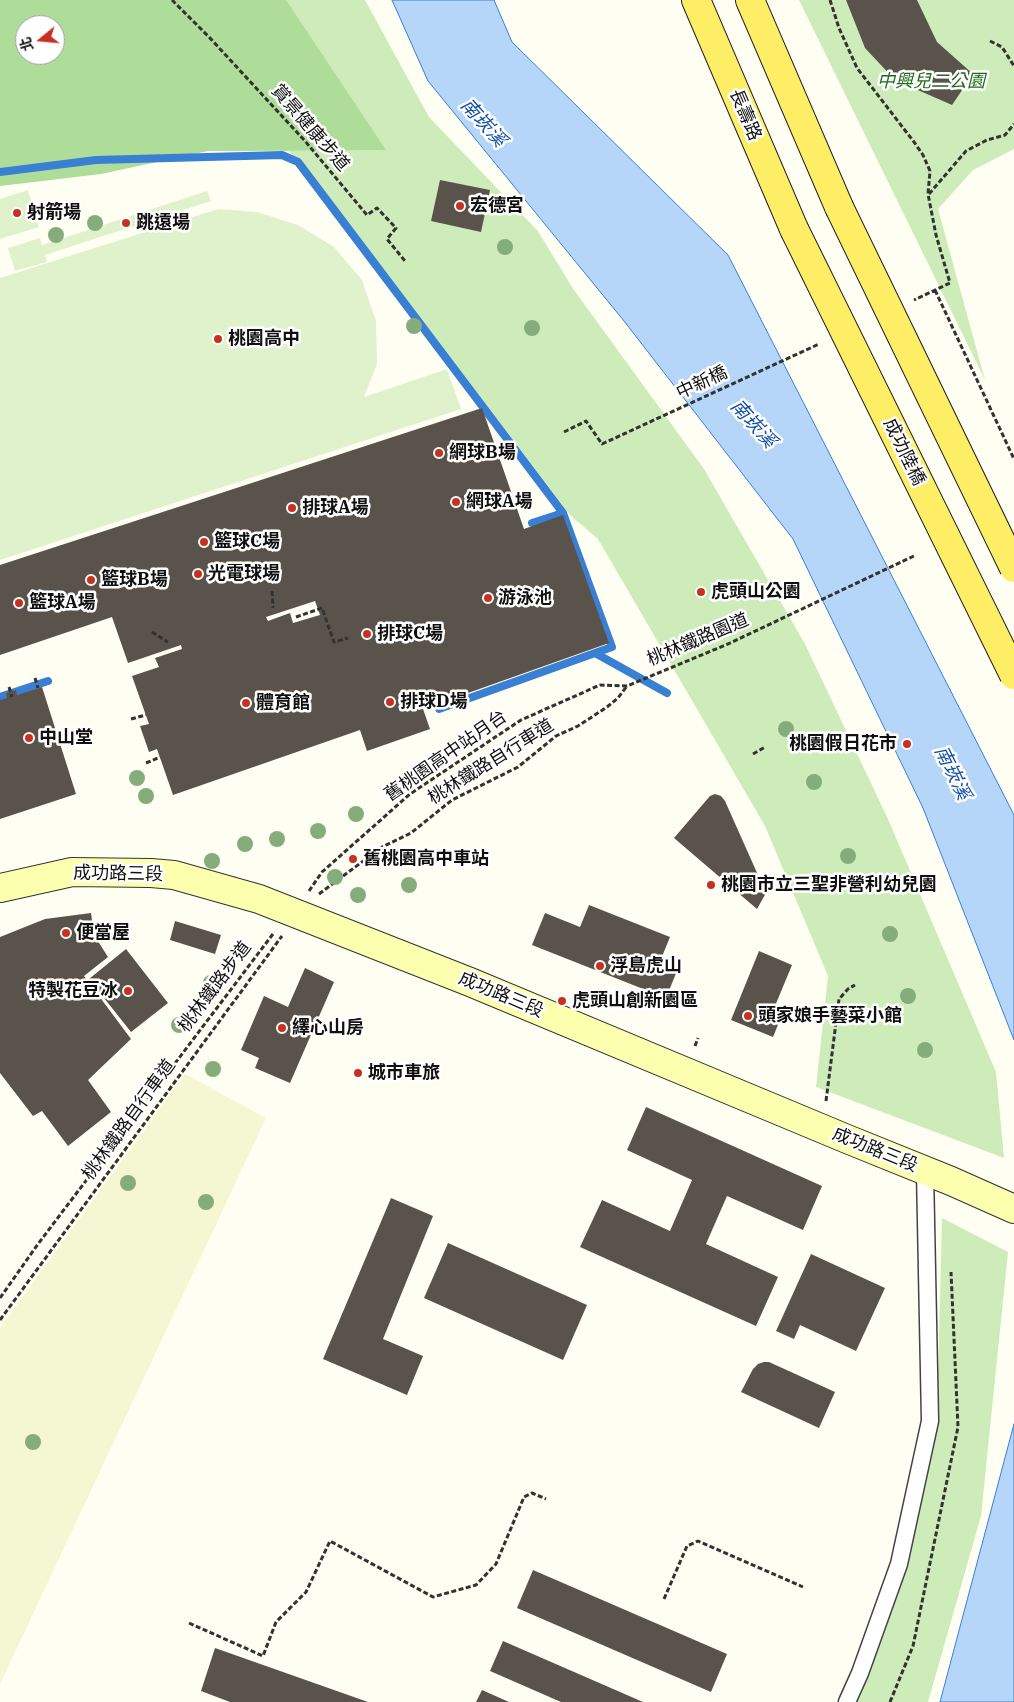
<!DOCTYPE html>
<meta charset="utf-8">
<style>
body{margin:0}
#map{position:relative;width:1014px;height:1702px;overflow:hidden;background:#fffef2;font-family:"IBM Plex Serif","Noto Sans TC",serif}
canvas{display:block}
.north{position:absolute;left:15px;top:15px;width:50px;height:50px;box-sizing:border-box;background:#fff;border:1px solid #9f9f9f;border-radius:50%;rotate:253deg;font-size:14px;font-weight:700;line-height:20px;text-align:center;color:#101010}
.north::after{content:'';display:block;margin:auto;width:18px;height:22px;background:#c63121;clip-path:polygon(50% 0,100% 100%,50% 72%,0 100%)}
</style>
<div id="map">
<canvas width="1014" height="1702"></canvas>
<div class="north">北</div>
</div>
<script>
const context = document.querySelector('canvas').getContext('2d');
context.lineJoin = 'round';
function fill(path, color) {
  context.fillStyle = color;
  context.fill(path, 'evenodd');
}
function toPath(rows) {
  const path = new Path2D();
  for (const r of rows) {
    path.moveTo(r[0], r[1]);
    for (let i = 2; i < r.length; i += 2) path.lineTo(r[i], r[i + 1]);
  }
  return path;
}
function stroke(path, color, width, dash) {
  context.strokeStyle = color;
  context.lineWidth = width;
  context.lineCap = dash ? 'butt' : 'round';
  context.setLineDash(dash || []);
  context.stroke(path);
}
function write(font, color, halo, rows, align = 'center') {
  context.font = font + ' "IBM Plex Serif","Noto Sans TC",serif';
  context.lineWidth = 5;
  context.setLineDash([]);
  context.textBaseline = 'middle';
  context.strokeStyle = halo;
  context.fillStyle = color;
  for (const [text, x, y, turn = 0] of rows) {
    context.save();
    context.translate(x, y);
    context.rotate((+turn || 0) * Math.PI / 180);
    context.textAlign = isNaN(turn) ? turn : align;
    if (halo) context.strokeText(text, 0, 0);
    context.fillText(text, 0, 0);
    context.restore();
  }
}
const farmland = toPath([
 [185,1074,266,1118,0,1684,0,1328]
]);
const green = toPath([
 [0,0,365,0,429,117,537,230,574,290,704,469,805,644,888,819,996,1072,1004,1158,816,1087,828,976,765,826,598,539,570,515,304,164,288,151,208,151,0,135],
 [25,25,55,25,55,55,25,55],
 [799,0,1014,0,1014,149,973,170,938,209,985,380],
 [942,1218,1008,1252,981,1516,928,1702,856,1702,883,1637,912,1540,937,1417]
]);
const forest = toPath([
 [0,0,286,0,386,150,208,151,101,174,0,186],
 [25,25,55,25,55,55,25,55]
]);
const pitch = toPath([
 [28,190,39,227,0,239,0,199],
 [207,191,211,201,45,255,47,262,15,271,8,248,40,238,42,245],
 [218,209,257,212,298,225,334,247,362,280,376,321,377,364,364,397,447,369,461,409,0,560,0,278]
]);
const water = toPath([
 [392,0,494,0,512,42,728,255,1014,815,1014,1040,923,808,793,539,624,321,428,81,392,0],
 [1014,1424,1014,1702,940,1702,1014,1424]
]);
const stream = toPath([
 [0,172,96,160,282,155,298,162,563,513,612,647,595,653,667,693],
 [532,523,563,513],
 [0,697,48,681],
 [439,709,595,653]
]);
const building = toPath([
 [846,0,917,0,937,42,973,74,952,105,895,80,865,48],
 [440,180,490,190,481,232,431,221],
 [482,408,524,529,563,515,609,643,423,709,430,729,367,751,360,730,173,795,157,749,149,752,140,726,149,724,132,676,159,667,155,658,182,649,181,645,128,663,112,617,0,655,0,565],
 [315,601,320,615,293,623,290,613,268,621,266,617],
 [42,687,76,794,0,819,0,700,7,698,6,693,16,690,17,695],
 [715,794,721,796,725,801,766,893,757,909,674,838,710,796],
 [589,905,670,937,661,959,679,966,666,998,532,945,545,913,580,927],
 [91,913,94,935,108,957,84,976,131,1039,88,1080,111,1112,68,1146,42,1111,33,1116,0,1073,0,937,45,919],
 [175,921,221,935,215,954,170,940],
 [126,949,168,1003,131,1032,89,979],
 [759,951,792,965,775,1006,784,1010,773,1037,731,1020],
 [305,968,334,982,290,1083,255,1068,259,1058,241,1050,264,996,288,1007],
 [646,1107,822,1186,803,1230,727,1196,706,1244,778,1277,756,1326,580,1247,602,1200,670,1231,692,1180,627,1150],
 [391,1198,433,1216,383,1339,423,1356,407,1395,323,1359],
 [448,1243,587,1305,563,1360,424,1298],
 [811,1254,885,1288,856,1351,800,1325,794,1339,776,1331],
 [764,1362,769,1362,835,1392,819,1428,741,1392,753,1369,758,1364],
 [533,1570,727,1654,711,1692,517,1608],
 [503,1641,643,1702,561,1702,490,1671],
 [215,1648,368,1702,230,1702,201,1691],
 [482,1690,509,1702,476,1702]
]);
const path = toPath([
 [172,0,209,37,305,141,367,215,377,208,396,228,387,239,405,261],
 [830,0,839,28,857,68,914,142,923,155,930,171,928,194,936,235,950,283,914,300],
 [990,41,1002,47,1014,66],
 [929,194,966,151,987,140,1005,135,1014,124],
 [935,290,1014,459],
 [564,432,586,421,602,444,819,344],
 [272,591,273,608],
 [296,617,322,608,334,642,348,638],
 [152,632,168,642],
 [35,678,38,688],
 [9,687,12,697],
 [131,719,146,715],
 [753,754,765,747],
 [146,763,160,757],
 [309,891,322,872,410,794,521,720,600,685,627,686,728,644,916,555],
 [319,894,382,847,411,833,452,800,518,767,556,736,578,726,607,707,618,698,627,686],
 [695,1046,698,1038],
 [826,1101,839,999,848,989,855,985],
 [0,1298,38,1244,273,934],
 [0,1320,282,936],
 [664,1599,687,1546,698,1541,803,1587],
 [189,1623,263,1656,276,1622,306,1592,330,1541,433,1597,476,1585,496,1564,524,1497,532,1493,546,1499],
 [890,1702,913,1646,958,1427,951,1272]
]);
const lane = toPath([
 [847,1702,860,1673,899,1564,930,1421,925,1171]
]);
const secondary = toPath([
 [0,888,72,872,151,873,174,875,259,899,470,982,847,1139,951,1181,1014,1209]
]);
const primary = toPath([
 [696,0,794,229],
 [750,0,839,207]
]);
const primaryBridge = toPath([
 [839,207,1014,568],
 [794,229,1014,675]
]);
const trees = [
 [95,223],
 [56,235],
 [505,247],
 [414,326],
 [532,328],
 [786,729],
 [137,778],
 [814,782],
 [146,796],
 [356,814],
 [318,831],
 [277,839],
 [245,844],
 [848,856],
 [212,861],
 [335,877],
 [409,885],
 [358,895],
 [890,934],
 [211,983],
 [908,996],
 [179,1025],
 [925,1050],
 [213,1069],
 [128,1183],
 [206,1202],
 [33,1442]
];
const markers = [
 [460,206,5,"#c63121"],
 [17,213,5,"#c63121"],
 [126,223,5,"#c63121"],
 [218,339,5,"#c63121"],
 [439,453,5,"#c63121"],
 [456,502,5,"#c63121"],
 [292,508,5,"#c63121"],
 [204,542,5,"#c63121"],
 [198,574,5,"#c63121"],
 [91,580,5,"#c63121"],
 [701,592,5,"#c63121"],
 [488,598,5,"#c63121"],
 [19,603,5,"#c63121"],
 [367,634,5,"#c63121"],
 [390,702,5,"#c63121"],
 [246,703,5,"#c63121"],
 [29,738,5,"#c63121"],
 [907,744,5,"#c63121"],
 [353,859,5,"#c63121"],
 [711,885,5,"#c63121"],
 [66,933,5,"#c63121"],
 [600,966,5,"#c63121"],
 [128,991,5,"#c63121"],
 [562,1001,5,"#c63121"],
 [748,1016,5,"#c63121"],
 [282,1028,5,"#c63121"],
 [358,1073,5,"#c63121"]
];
const parkNames = [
 ["中興兒二公園",931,82]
];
const streetNames = [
 ["長壽路",745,115,67],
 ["賞景健康步道",310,128,49],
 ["中新橋",702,383,-25],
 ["成功陸橋",904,452,64],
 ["桃林鐵路園道",698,640,-23],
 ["舊桃園高中站月台",446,756,-35],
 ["桃林鐵路自行車道",491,762,-32],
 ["成功路三段",118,874,1],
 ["桃林鐵路步道",215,987,-53],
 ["成功路三段",501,995,23],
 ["桃林鐵路自行車道",129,1120,-54],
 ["成功路三段",875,1150,22]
];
const poiNames = [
 ["宏德宮",470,206],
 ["射箭場",27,213],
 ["跳遠場",136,223],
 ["桃園高中",228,339],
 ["網球B場",449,453],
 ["網球A場",466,502],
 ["排球A場",302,508],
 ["籃球C場",214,542],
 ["光電球場",208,574],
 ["籃球B場",101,580],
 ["虎頭山公園",711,592],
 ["游泳池",498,598],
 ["籃球A場",29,603],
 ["排球C場",377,634],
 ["排球D場",400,702],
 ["體育館",256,703],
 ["中山堂",39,738],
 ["桃園假日花市",897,744,"right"],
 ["舊桃園高中車站",363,859],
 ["桃園市立三聖非營利幼兒園",721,885],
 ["便當屋",76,933],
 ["浮島虎山",610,966],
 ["特製花豆冰",118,991,"right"],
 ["虎頭山創新園區",572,1001],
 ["頭家娘手藝菜小館",758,1016],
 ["繹心山房",292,1028],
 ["城市車旅",368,1073]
];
const waterNames = [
 ["南崁溪",483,123,48],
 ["南崁溪",753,424,48],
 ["南崁溪",952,773,64]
];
fill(farmland, '#f4f7d1');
fill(green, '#cdecba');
fill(forest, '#addd98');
fill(pitch, '#e0f2cc');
fill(water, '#b5d6f9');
stroke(water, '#397fd3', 1);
stroke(stream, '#397fd3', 8);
fill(building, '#59534b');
stroke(lane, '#434343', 19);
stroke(secondary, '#323232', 30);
stroke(primary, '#212121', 30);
stroke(path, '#323232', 3, [5, 2.5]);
stroke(lane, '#fff', 16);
stroke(secondary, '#fcffad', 28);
stroke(primary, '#fdee65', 28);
stroke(primaryBridge, '#212121', 30, []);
stroke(primaryBridge, '#fdee65', 28);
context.fillStyle = '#85ad7c';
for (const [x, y] of trees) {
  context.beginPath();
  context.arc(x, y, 8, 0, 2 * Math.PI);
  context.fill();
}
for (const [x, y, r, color] of markers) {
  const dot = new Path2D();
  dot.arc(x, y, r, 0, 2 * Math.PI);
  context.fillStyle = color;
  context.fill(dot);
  stroke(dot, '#fff', 2);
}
write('italic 18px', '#216b1c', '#fff', parkNames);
write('18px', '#101010', '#fff', streetNames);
write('bold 18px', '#101010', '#fff', poiNames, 'left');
write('italic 19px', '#1351a8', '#fff', waterNames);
</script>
